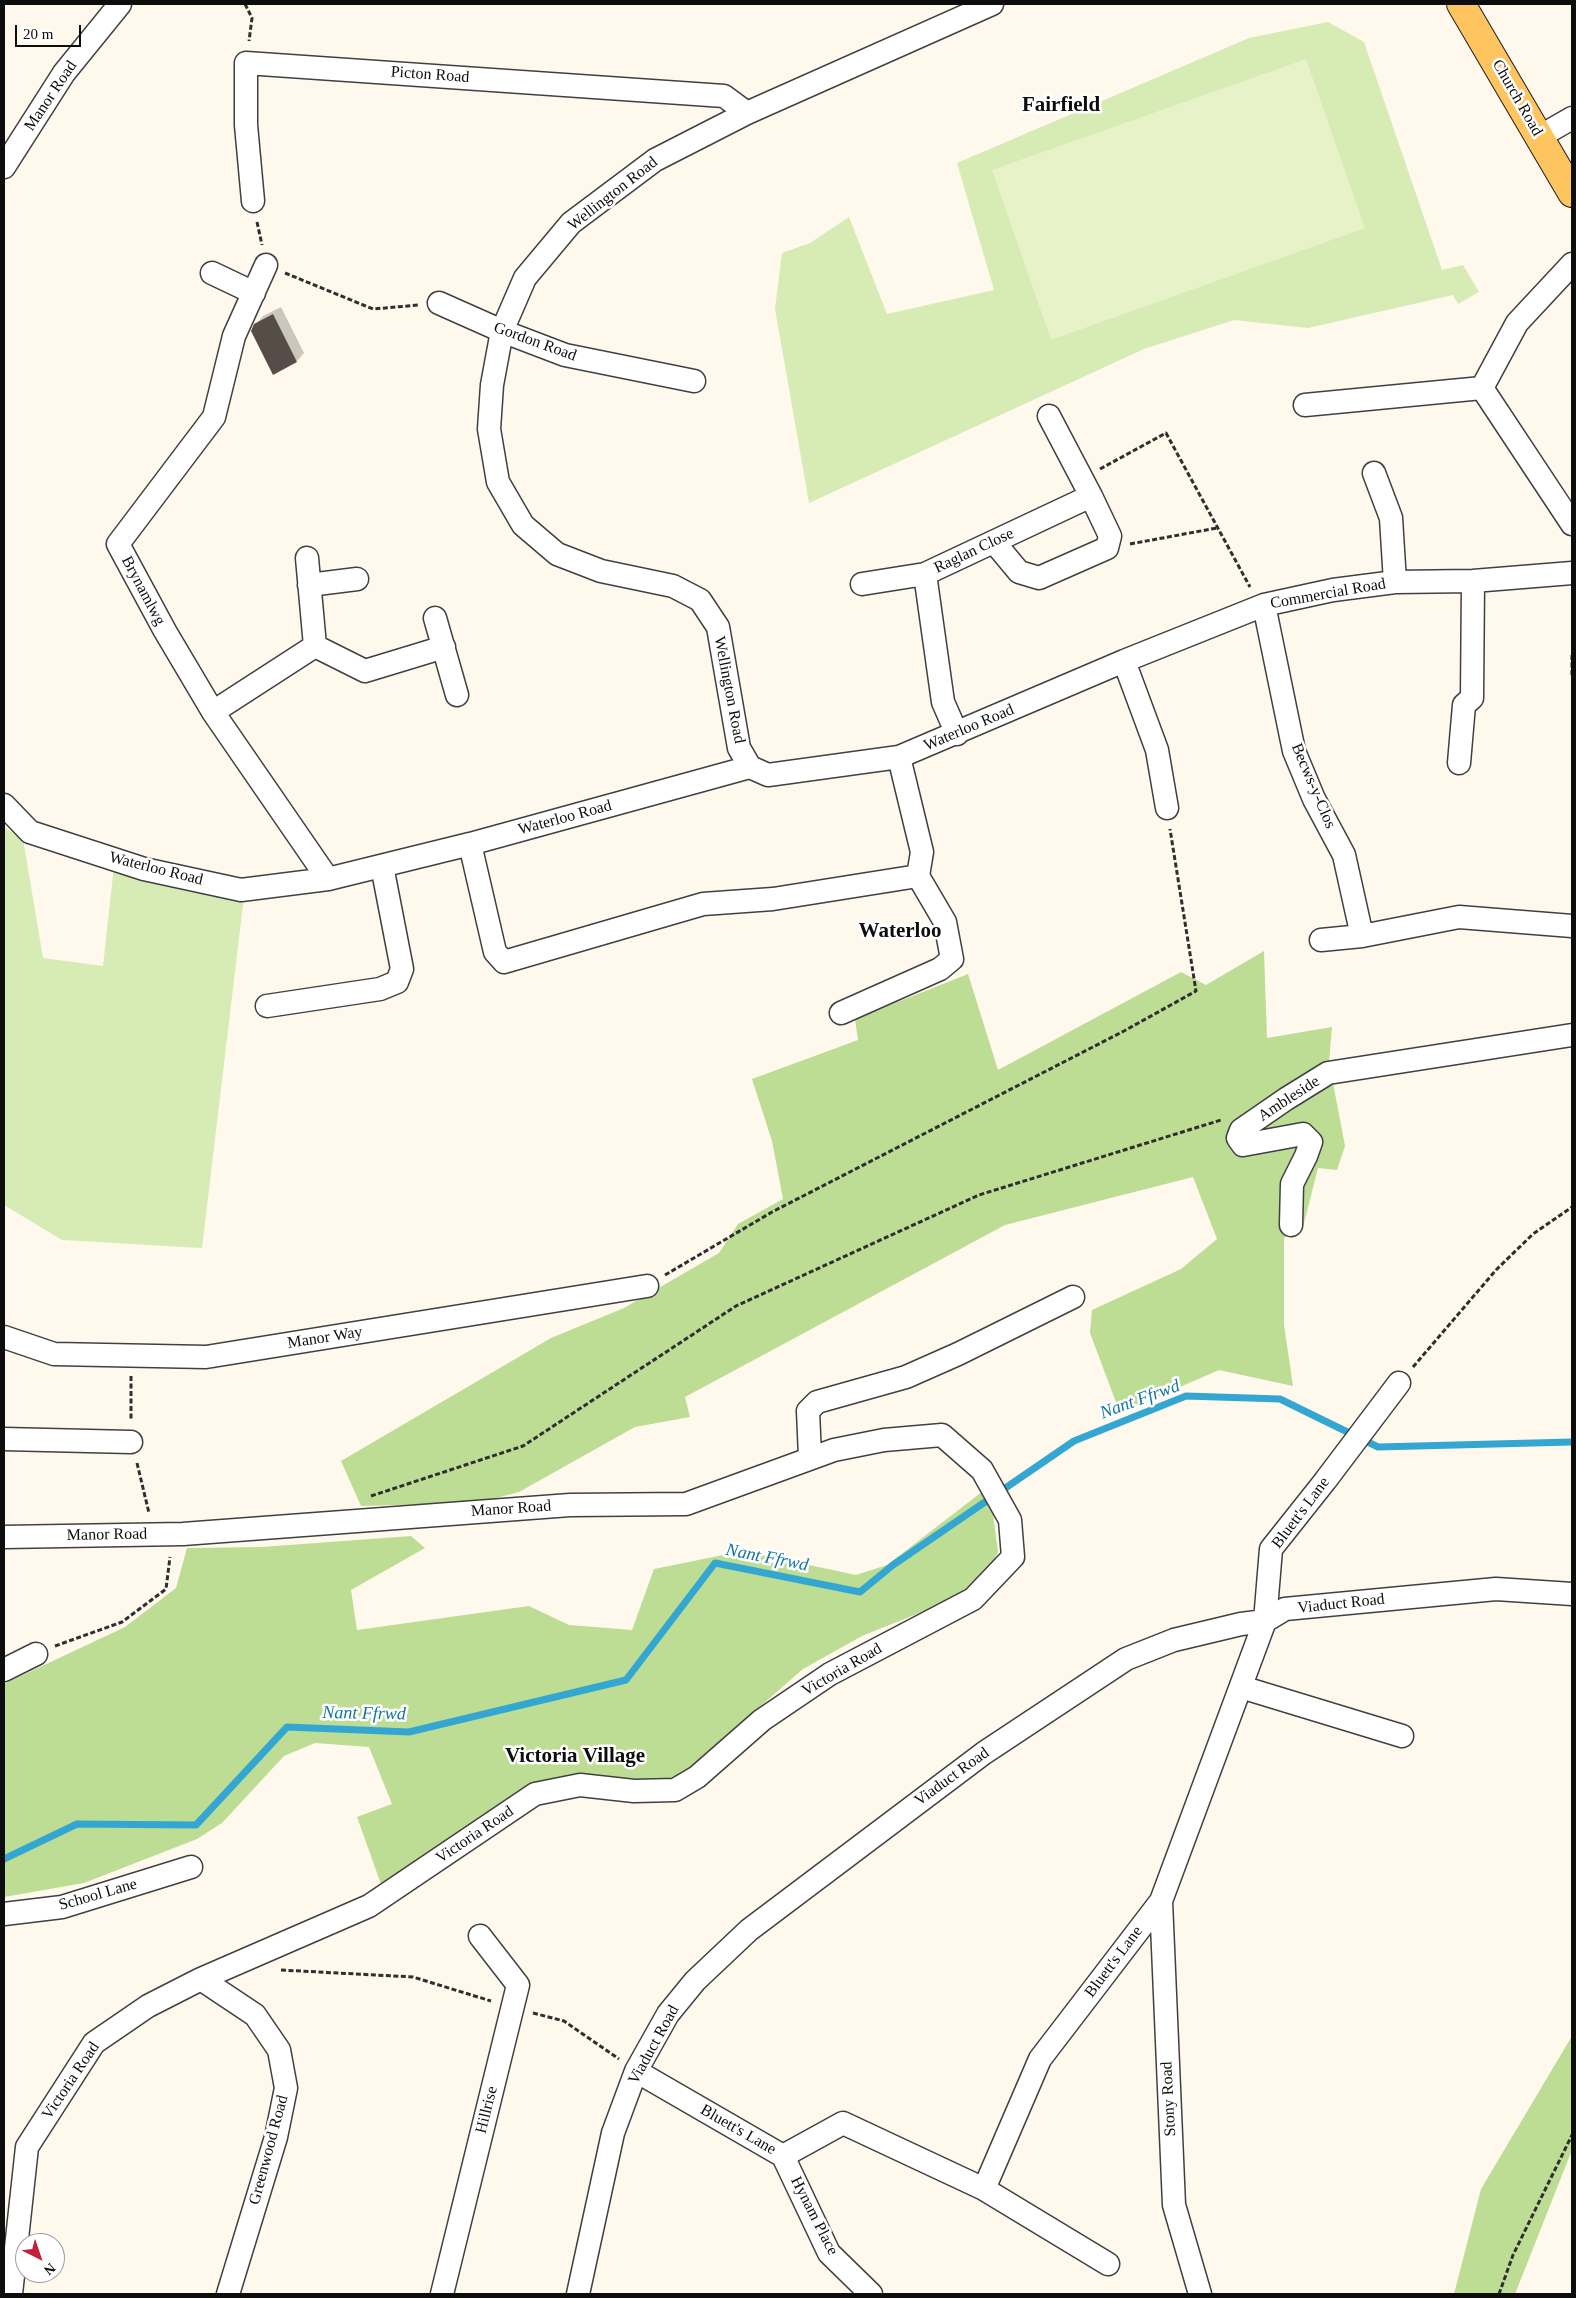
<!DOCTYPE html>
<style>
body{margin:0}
#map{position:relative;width:1576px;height:2298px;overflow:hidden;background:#fff9ed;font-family:"Times New Roman",serif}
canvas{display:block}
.frame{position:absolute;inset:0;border:5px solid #0d0d0d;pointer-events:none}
.north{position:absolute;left:15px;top:2233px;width:50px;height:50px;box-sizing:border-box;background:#fff;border:1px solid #9e9e9e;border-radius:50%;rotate:139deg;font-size:14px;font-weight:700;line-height:20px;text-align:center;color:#0d0d0d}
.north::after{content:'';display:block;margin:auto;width:18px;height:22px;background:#c2203b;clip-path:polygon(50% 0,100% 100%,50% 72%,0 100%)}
.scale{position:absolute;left:15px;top:25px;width:66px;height:22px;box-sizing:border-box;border:2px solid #0d0d0d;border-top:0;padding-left:6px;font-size:15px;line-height:18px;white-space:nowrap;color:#0d0d0d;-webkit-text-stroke:4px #fff;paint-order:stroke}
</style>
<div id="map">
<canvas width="1576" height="2298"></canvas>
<div class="frame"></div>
<div class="north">N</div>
<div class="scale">20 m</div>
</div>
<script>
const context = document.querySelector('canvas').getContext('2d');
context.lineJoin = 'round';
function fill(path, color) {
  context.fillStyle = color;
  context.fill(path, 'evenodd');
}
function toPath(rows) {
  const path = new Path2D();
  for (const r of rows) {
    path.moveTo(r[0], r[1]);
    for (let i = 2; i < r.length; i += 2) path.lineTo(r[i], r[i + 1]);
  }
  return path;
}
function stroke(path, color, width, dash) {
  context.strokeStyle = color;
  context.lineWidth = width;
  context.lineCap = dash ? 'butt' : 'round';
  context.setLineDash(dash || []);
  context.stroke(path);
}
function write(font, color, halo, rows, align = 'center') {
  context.font = font + ' "Times New Roman",serif';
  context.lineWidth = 5;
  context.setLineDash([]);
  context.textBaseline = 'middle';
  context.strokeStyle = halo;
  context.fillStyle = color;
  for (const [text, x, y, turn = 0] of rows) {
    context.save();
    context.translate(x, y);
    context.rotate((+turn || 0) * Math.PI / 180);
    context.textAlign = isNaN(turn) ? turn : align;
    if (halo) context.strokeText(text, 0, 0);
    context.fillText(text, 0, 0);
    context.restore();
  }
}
const green = toPath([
 [1328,22,1364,42,1442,270,1463,265,1479,292,1458,304,1453,295,1308,328,1234,320,1144,349,809,503,775,309,782,253,810,243,849,217,887,314,994,290,957,163,1249,38],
 [4,827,23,839,43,958,103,966,114,866,244,896,202,1248,62,1240,4,1205]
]);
const forest = toPath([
 [1264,951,1267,1038,1332,1027,1329,1062,1345,1146,1337,1170,1318,1168,1303,1227,1284,1238,1284,1325,1293,1386,1219,1370,1120,1413,1090,1333,1092,1310,1181,1269,1217,1239,1193,1177,1005,1225,685,1397,690,1417,635,1427,519,1492,477,1503,361,1506,341,1461,551,1338,624,1308,719,1253,738,1224,783,1199,772,1141,752,1079,858,1040,855,1019,968,974,998,1070,1181,972,1206,985],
 [987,1488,993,1514,998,1552,985,1579,939,1605,862,1636,803,1669,686,1771,660,1783,586,1779,519,1790,381,1884,357,1817,392,1804,369,1747,315,1743,284,1756,222,1823,197,1839,84,1883,4,1897,4,1684,125,1627,176,1588,187,1548,262,1547,411,1536,425,1548,351,1590,357,1630,529,1606,569,1625,632,1630,654,1569,743,1551,856,1575,887,1565],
 [1572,2036,1572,2150,1515,2294,1454,2294,1481,2189]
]);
const pitch = toPath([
 [1306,59,1365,228,1051,340,992,170]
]);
const shadow = toPath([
 [281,307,304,353,297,361,255,325,263,316]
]);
const stream = toPath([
 [4,1859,77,1824,196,1825,287,1727,409,1732,626,1680,715,1563,860,1592,893,1565,1074,1441,1186,1396,1280,1399,1378,1447,1572,1442]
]);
const building = toPath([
 [273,314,297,362,273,375,251,331,254,324]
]);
const path = toPath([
 [245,4,252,18,249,41],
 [257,222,262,245],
 [285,273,373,309,419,305],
 [1100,469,1166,433,1250,587],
 [1130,544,1217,528],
 [1572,655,1572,675],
 [665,1275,772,1212,1124,1031,1196,991,1170,829],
 [1413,1367,1496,1270,1533,1234,1572,1207],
 [131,1376,131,1420],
 [137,1463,149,1513],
 [371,1496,523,1446,736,1306,979,1195,1221,1120],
 [55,1646,122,1622,166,1589,170,1557],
 [281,1970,413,1977,491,2001],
 [533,2013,564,2021,619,2059],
 [1499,2294,1513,2255,1572,2135]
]);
const minor = toPath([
 [1539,137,1572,118],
 [4,167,64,73,120,4],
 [253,201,246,125,246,63,724,96,747,113],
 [1572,264,1517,323,1482,388,1572,524],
 [266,265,234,336,214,417,118,544,165,631,213,712,328,879],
 [212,273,254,293],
 [439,303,502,331,565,355,694,381],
 [1305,405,1482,388],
 [1374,473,1391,518,1395,582],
 [994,542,1019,572,1039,578,1107,548,1110,536,1091,496],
 [307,558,315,646],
 [862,584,925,574],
 [309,585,357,579],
 [1264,605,1294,751,1314,799,1344,855,1362,936],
 [435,618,457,695],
 [315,646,365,671,444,647],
 [1124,661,1157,750,1167,808],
 [213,712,315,646],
 [957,734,943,702,925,574,1091,496,1049,416],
 [1459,763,1464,705,1472,698,1473,581],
 [750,767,739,748,718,627,700,600,673,586,601,571,557,554,523,525,498,482,489,429,492,385,502,331,525,278,571,223,655,160,747,113,992,4],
 [4,805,30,832,144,869,241,890,328,879,470,844,750,767,768,775,899,757,1124,661,1264,605,1333,590,1395,582,1473,581,1572,573],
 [470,844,495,952,504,962,703,904,773,899,918,876,922,852,899,757],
 [1321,940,1362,936,1459,917,1572,926],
 [267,1006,380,989,397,982,402,969,382,866],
 [841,1013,940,969,952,959,945,922,918,876],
 [1291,1225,1292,1184,1306,1156,1311,1142,1303,1134,1243,1145,1238,1138,1241,1130,1286,1099,1328,1073,1572,1035],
 [4,1337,54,1354,206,1357,647,1286],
 [4,1439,131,1442],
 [810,1457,808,1411,817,1402,906,1377,958,1354,1073,1297],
 [4,1537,183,1534,570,1505,686,1504,834,1450,884,1440,942,1435,982,1470,1010,1520,1013,1557,973,1599,830,1674,762,1720,697,1777,675,1790,634,1791,580,1785,535,1794,369,1906,201,1979,148,2006,94,2043,27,2147,11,2294],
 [4,1670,36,1654],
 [1241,1687,1402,1736],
 [1161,1901,1174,2205,1200,2294],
 [4,1914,62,1907,191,1867],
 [201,1979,255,2015,279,2050,286,2088,276,2137,228,2294],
 [636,2071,783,2156,843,2123,984,2189,1040,2059,1161,1901,1265,1621,1271,1549,1325,1481,1399,1383],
 [783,2156,829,2253,871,2294],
 [984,2189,1108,2264],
 [442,2294,518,1985,480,1936],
 [578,2294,613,2133,636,2071,668,2014,695,1981,749,1930,984,1753,1126,1659,1174,1640,1241,1624,1265,1621,1285,1609,1496,1589,1572,1594]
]);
const major = toPath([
 [1461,4,1572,193]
]);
const streetNames = [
 ["Picton Road",430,75,4],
 ["Manor Road",51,96,-56],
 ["Church Road",1517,98,60],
 ["Wellington Road",613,194,-38],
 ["Gordon Road",535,342,20],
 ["Raglan Close",974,551,-25],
 ["Brynamlwg",143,591,62],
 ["Commercial Road",1328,594,-10],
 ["Wellington Road",729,690,79],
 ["Waterloo Road",969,728,-23],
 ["Becws-y-Clos",1313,786,67],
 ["Waterloo Road",565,818,-15],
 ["Waterloo Road",156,869,14],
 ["Ambleside",1289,1099,-33],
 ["Manor Way",325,1338,-9],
 ["Manor Road",511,1509,-4],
 ["Bluett's Lane",1301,1513,-53],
 ["Manor Road",107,1535,-1],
 ["Viaduct Road",1341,1604,-6],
 ["Victoria Road",842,1670,-30],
 ["Viaduct Road",952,1777,-36],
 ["Victoria Road",475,1835,-34],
 ["School Lane",98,1895,-16],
 ["Bluett's Lane",1114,1962,-53],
 ["Viaduct Road",654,2045,-61],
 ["Victoria Road",71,2081,-56],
 ["Stony Road",1169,2099,-93],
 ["Hillrise",487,2110,-76],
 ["Bluett's Lane",738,2130,30],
 ["Greenwood Road",269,2150,-75],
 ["Hynam Place",814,2216,63]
];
const waterNames = [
 ["Nant Ffrwd",1140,1400,-20],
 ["Nant Ffrwd",767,1558,11],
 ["Nant Ffrwd",364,1714,1]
];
const districtNames = [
 ["Fairfield",1061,106],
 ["Waterloo",900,932],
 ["Victoria Village",575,1757]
];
fill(green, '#d7ebb5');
fill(forest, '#bddc94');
fill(pitch, '#e8f2c8');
fill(shadow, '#0003');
stroke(stream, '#34a6d2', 7);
fill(building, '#564d49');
stroke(minor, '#404040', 25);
stroke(major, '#1e1e1e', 30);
stroke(path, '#2f2f2f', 3, [5, 2.5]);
stroke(minor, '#fff', 22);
stroke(major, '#fdc45f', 28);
write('16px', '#0d0d0d', '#fff', streetNames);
write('italic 18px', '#1275a3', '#fff', waterNames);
write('bold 21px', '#0d0d0d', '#fff', districtNames);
</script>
